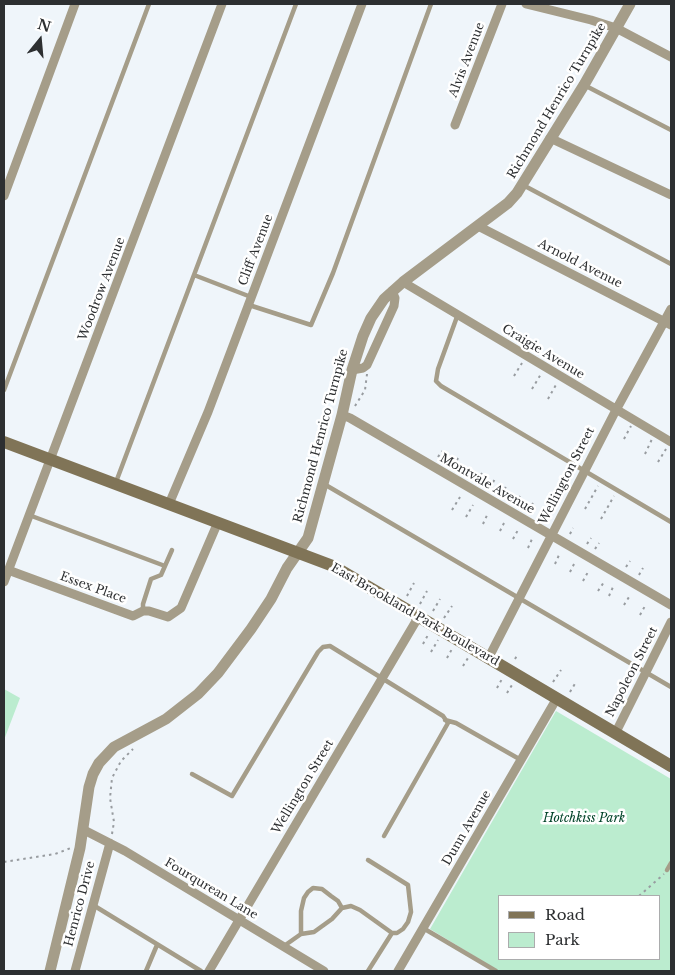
<!DOCTYPE html>
<style>
body{margin:0}
#map{position:relative;width:675px;height:975px;overflow:hidden;background:#eff5fa;font-family:"Libre Baskerville",serif}
canvas{display:block}
.frame{position:absolute;inset:0;border:5px solid #2d2f31;pointer-events:none}
.legend{position:absolute;left:498px;top:895px;width:162px;height:65px;box-sizing:border-box;background:#fff;border:1px solid #abacad;margin:0;padding:6px 9px;list-style:none;font-size:15px;color:#2d2f31}
.legend li{display:flex;align-items:center;gap:10px;height:25px}
.legend b{width:25px;border:1px solid #abacad}
.north{position:absolute;left:15px;top:15px;width:50px;height:50px;-webkit-text-stroke:4px #fff;paint-order:stroke;rotate:17deg;font-size:14px;font-weight:700;line-height:20px;text-align:center;color:#2d2f31}
.north::after{content:'';display:block;margin:auto;width:18px;height:22px;background:#2d2f31;clip-path:polygon(50% 0,100% 100%,50% 72%,0 100%)}
</style>
<div id="map">
<canvas width="675" height="975"></canvas>
<div class="frame"></div>
<ul class="legend">
<li><b style="height:6px;background:#807457"></b>Road</li>
<li><b style="height:14px;background:#bbeccf"></b>Park</li>
</ul>
<div class="north">N</div>
</div>
<script>
const context = document.querySelector('canvas').getContext('2d');
context.lineJoin = 'round';
function fill(path, color) {
  context.fillStyle = color;
  context.fill(path, 'evenodd');
}
function toPath(rows) {
  const path = new Path2D();
  for (const r of rows) {
    path.moveTo(r[0], r[1]);
    for (let i = 2; i < r.length; i += 2) path.lineTo(r[i], r[i + 1]);
  }
  return path;
}
function stroke(path, color, width, dash) {
  context.strokeStyle = color;
  context.lineWidth = width;
  context.lineCap = dash ? 'butt' : 'round';
  context.setLineDash(dash || []);
  context.stroke(path);
}
function write(font, color, halo, rows, align = 'center') {
  context.font = font + ' "Libre Baskerville",serif';
  context.lineWidth = 5;
  context.setLineDash([]);
  context.textBaseline = 'middle';
  context.strokeStyle = halo;
  context.fillStyle = color;
  for (const [text, x, y, turn = 0] of rows) {
    context.save();
    context.translate(x, y);
    context.rotate((+turn || 0) * Math.PI / 180);
    context.textAlign = isNaN(turn) ? turn : align;
    if (halo) context.strokeText(text, 0, 0);
    context.fillText(text, 0, 0);
    context.restore();
  }
}
const green = toPath([
 [4,689,20,698,4,740],
 [556,711,671,779,671,971,499,971,430,929],
 [499,896,659,896,659,959,499,959]
]);
const path = toPath([
 [514,376,522,363],
 [532,389,541,374],
 [548,399,557,383],
 [355,406,365,390,367,374],
 [624,439,631,426],
 [645,454,652,439],
 [438,457,442,451],
 [658,462,666,449],
 [454,466,458,458],
 [477,480,482,473],
 [490,488,496,477],
 [502,495,507,484],
 [516,503,520,496],
 [585,509,598,486],
 [452,510,460,497],
 [528,510,533,503],
 [466,517,473,505],
 [540,518,545,510],
 [601,519,614,496],
 [483,524,488,513],
 [500,531,504,523],
 [570,534,573,528],
 [513,539,518,530],
 [587,544,591,538],
 [528,548,532,539],
 [595,549,599,543],
 [555,564,559,555],
 [626,567,630,561],
 [570,572,574,564],
 [639,575,643,568],
 [583,581,588,572],
 [598,591,604,582],
 [407,596,414,583],
 [609,596,613,587],
 [420,604,427,591],
 [624,605,629,597],
 [433,611,440,599],
 [640,615,645,606],
 [444,618,452,606],
 [423,644,428,635],
 [431,652,438,640],
 [447,658,452,649],
 [515,659,518,654],
 [463,666,468,658],
 [553,682,561,670],
 [497,688,502,679],
 [570,692,576,682],
 [507,693,512,685],
 [112,834,114,822,110,798,112,778,121,761,133,749],
 [4,862,55,854,71,848],
 [639,896,664,874]
]);
const service = toPath([
 [586,86,671,130],
 [523,185,671,264],
 [194,275,251,297],
 [249,305,311,325,333,273,431,4],
 [458,314,438,369,436,381,441,386,671,522],
 [4,390,149,4],
 [116,482,296,4],
 [324,484,671,687],
 [29,515,165,566],
 [143,611,143,604,151,579,161,575,172,550],
 [445,720,456,723,521,760],
 [192,774,232,796,318,652,323,647,330,646,443,716,448,723,384,836],
 [368,860,408,885,411,912,408,922,403,929,397,933,392,933],
 [667,870,671,863],
 [93,905,201,971],
 [423,928,496,971],
 [301,934,301,911,304,898,308,892,313,888,322,889,331,896,338,901,342,908],
 [284,946,301,934,314,932,332,919,342,908,351,906,360,910,392,933,368,971],
 [146,971,157,945]
]);
const minor = toPath([
 [526,4,591,20,616,28,671,57],
 [455,125,502,4],
 [550,138,671,195],
 [4,196,75,4],
 [478,226,671,325],
 [403,282,671,442],
 [352,370,363,368,367,365,394,306,395,298,392,291],
 [342,415,350,418,671,605],
 [169,504,208,412,362,4],
 [8,570,133,616,143,611,149,611,168,617,181,608,218,522],
 [4,582,222,4],
 [489,657,616,410,671,309],
 [616,732,671,622],
 [84,830,125,851,324,971],
 [75,971,110,843],
 [209,971,419,616],
 [398,971,557,698]
]);
const tertiary = toPath([
 [50,971,80,848,89,787,93,774,99,763,114,747,166,719,198,694,218,673,251,629,271,599,287,568,308,538,342,415,352,370,363,336,371,318,384,299,403,282,508,203,517,193,584,85,630,4]
]);
const secondary = toPath([
 [4,442,333,566,671,766]
]);
const streetNames = [
 ["Alvis Avenue",467,60,-69],
 ["Richmond Henrico Turnpike",557,101,-59],
 ["Cliff Avenue",256,250,-69],
 ["Arnold Avenue",580,264,27],
 ["Woodrow Avenue",102,289,-69],
 ["Craigie Avenue",543,352,31],
 ["Richmond Henrico Turnpike",321,436,-75],
 ["Wellington Street",567,476,-63],
 ["Montvale Avenue",487,484,30],
 ["Essex Place",93,588,20],
 ["East Brookland Park Boulevard",415,615,30],
 ["Napoleon Street",632,672,-63],
 ["Wellington Street",303,787,-59],
 ["Dunn Avenue",467,828,-60],
 ["Fourqurean Lane",211,889,31],
 ["Henrico Drive",80,904,-75]
];
const parkNames = [
 ["Hotchkiss Park",584,819]
];
fill(green, '#bbeccf');
stroke(path, '#989ca0', 2, [2.5, 4]);
stroke(service, '#a59d89', 4.5);
stroke(minor, '#a59d89', 9);
stroke(tertiary, '#a59d89', 11);
stroke(secondary, '#807457', 12);
write('12px', '#2d2f31', '#fff', streetNames);
write('italic 12px', '#024429', '#fff', parkNames);
</script>
